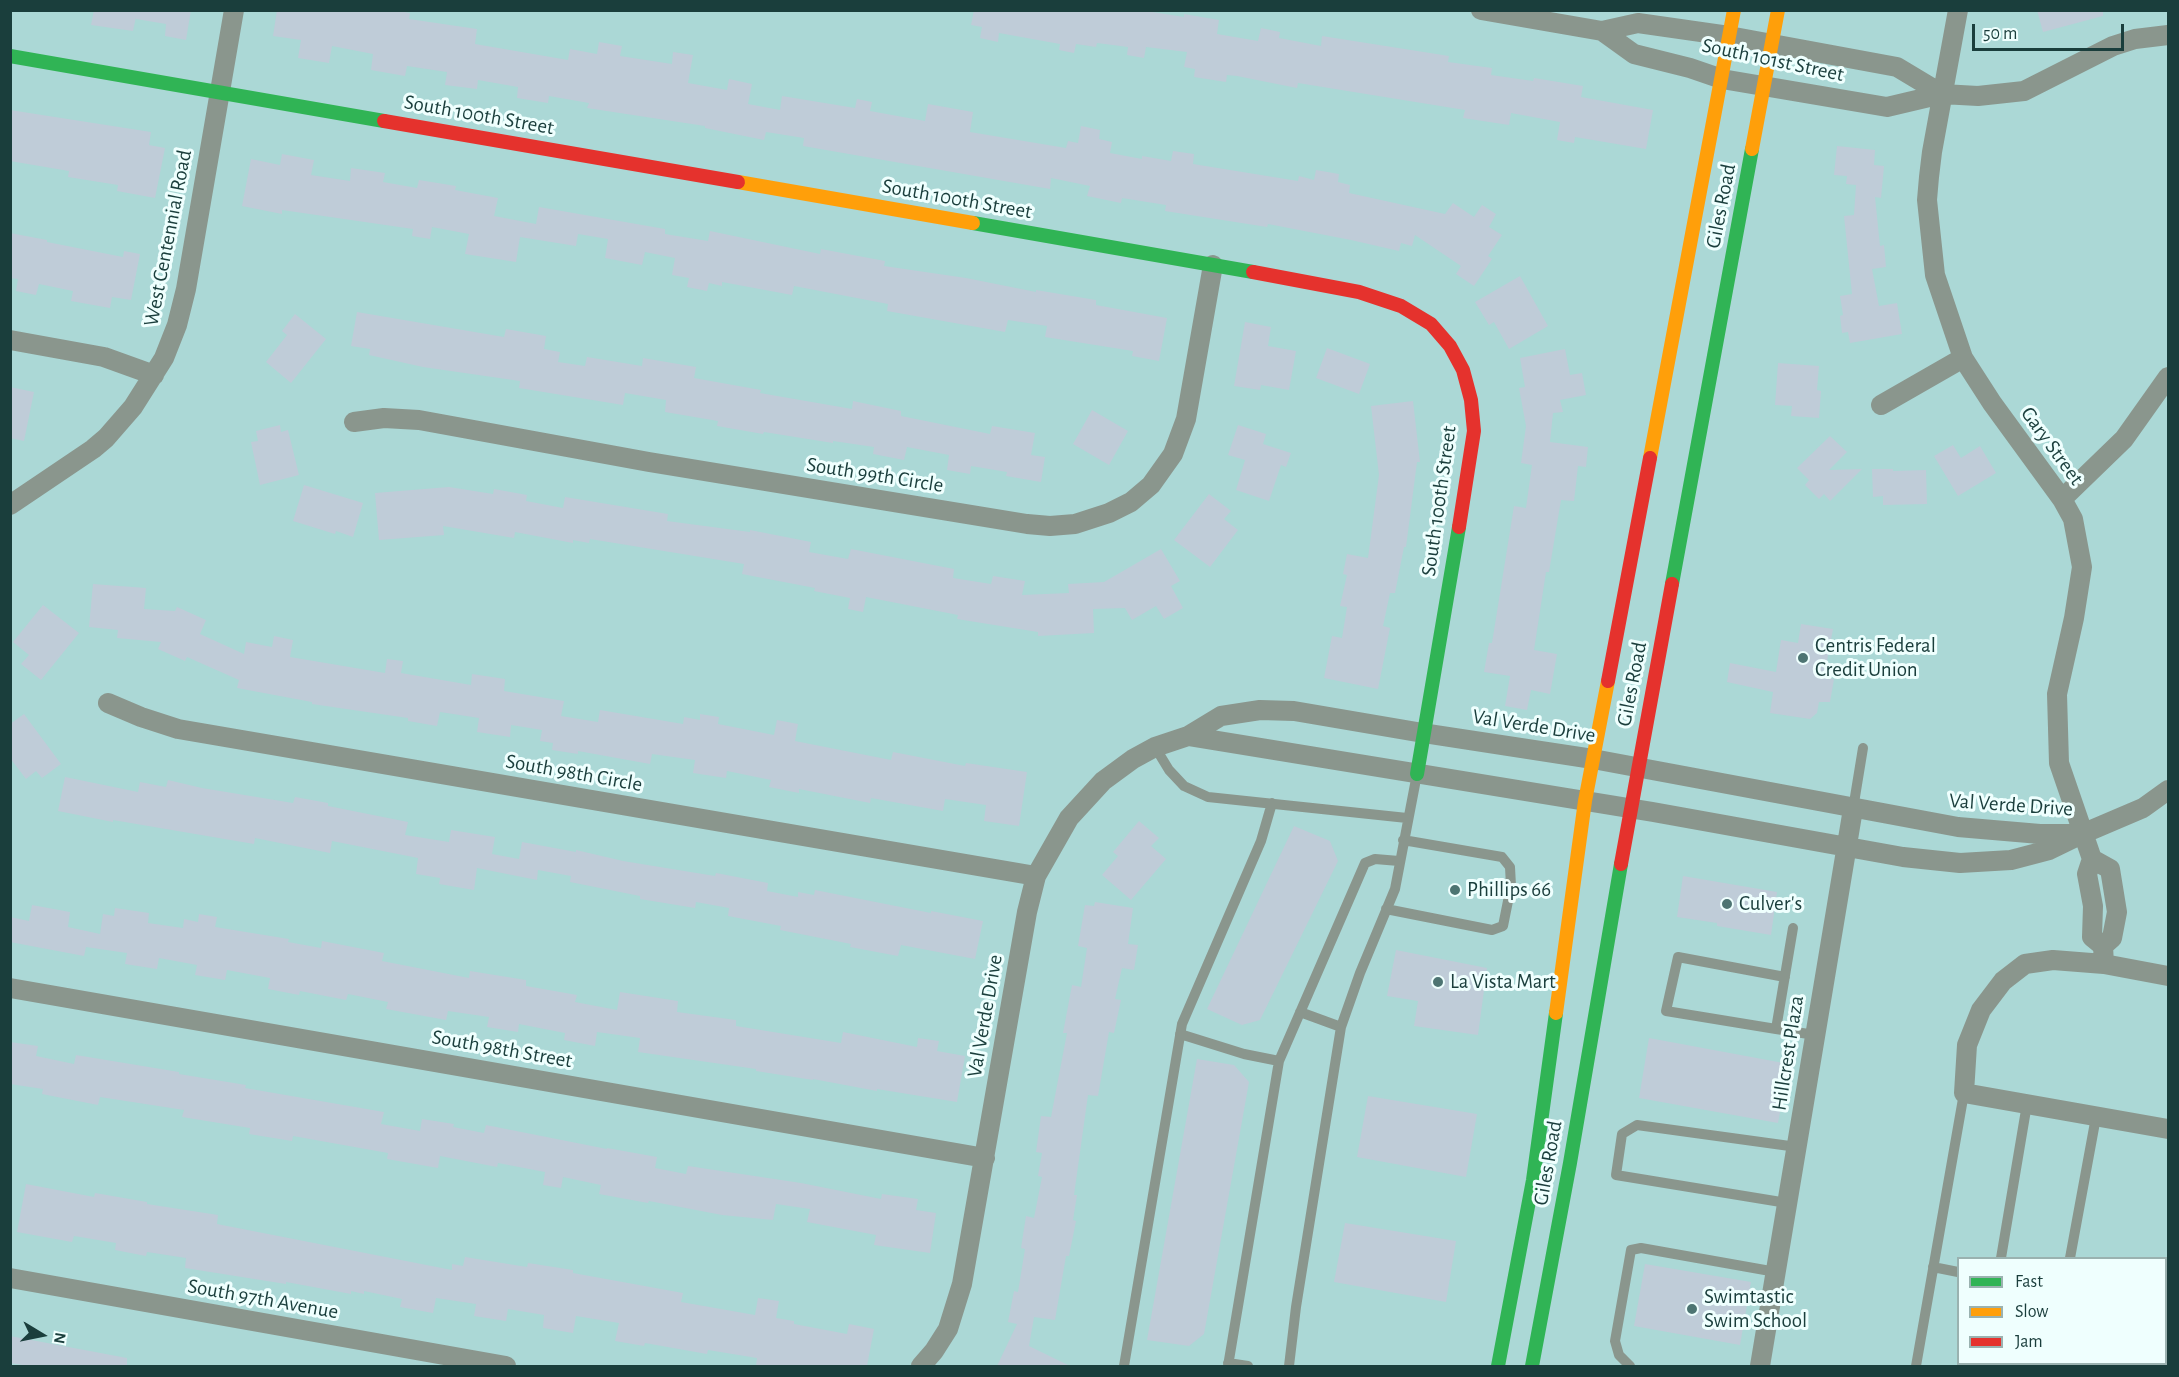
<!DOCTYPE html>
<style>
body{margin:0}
#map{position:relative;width:2179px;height:1377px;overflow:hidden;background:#abd8d6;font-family:"Alegreya Sans",sans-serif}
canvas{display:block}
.frame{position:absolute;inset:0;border:12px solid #1a3e3c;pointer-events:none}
.legend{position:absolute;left:1957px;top:1257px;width:210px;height:108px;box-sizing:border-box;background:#effffe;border:2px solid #9ab2b0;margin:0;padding:8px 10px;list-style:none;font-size:18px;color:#1a3e3c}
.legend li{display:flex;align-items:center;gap:12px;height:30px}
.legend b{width:30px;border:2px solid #9ab2b0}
.north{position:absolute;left:12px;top:1305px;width:60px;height:60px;-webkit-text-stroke:4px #effffe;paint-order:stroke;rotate:100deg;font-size:16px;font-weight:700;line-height:24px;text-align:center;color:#1a3e3c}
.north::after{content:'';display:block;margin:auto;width:21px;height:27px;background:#1a3e3c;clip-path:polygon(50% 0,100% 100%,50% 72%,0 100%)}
.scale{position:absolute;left:1972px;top:24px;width:152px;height:27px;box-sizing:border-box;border:3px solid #1a3e3c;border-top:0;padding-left:8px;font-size:18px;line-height:21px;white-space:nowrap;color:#1a3e3c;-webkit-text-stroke:4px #effffe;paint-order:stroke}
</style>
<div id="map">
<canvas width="2179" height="1377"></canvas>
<div class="frame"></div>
<ul class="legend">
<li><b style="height:8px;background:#30b455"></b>Fast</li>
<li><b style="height:8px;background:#ff9f0a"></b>Slow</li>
<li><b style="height:8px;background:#e5322d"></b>Jam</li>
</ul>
<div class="north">N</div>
<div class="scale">50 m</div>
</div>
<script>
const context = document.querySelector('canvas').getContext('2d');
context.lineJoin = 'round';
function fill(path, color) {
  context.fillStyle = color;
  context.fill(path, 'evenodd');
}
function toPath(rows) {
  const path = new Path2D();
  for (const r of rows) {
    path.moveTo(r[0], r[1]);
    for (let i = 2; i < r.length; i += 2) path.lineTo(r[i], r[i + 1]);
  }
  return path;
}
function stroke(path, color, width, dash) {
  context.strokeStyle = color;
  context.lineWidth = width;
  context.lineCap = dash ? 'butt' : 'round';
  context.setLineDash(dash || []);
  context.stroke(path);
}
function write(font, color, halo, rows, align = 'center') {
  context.font = font + ' "Alegreya Sans",sans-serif';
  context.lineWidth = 6;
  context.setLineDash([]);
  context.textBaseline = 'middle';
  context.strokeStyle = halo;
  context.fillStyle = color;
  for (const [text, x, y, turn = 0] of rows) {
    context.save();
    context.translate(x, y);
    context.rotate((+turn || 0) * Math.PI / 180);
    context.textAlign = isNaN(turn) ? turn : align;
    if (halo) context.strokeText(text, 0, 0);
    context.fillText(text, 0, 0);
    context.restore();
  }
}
const building = toPath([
 [94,10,191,10,186,40,165,36,166,24,136,19,136,17,133,31,91,25],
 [277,10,394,10,410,13,409,19,477,29,475,44,568,60,570,49,597,54,599,42,622,46,620,56,672,64,673,52,693,55,688,83,727,90,729,79,752,84,748,104,780,110,782,96,855,108,857,99,872,102,870,111,925,121,928,104,973,112,970,132,1066,148,1068,141,1078,143,1081,126,1100,130,1099,139,1112,142,1110,153,1142,159,1142,156,1171,161,1173,151,1194,154,1193,164,1298,181,1299,176,1314,180,1316,170,1339,174,1338,182,1350,185,1349,193,1445,214,1453,203,1474,217,1482,205,1496,214,1489,227,1502,235,1488,256,1492,259,1474,286,1456,274,1461,266,1415,235,1412,246,1401,243,1399,251,1351,240,1268,224,1267,227,1165,211,1166,205,1122,198,1121,203,1087,196,1090,186,1051,178,1050,189,803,146,804,138,766,132,764,140,705,128,705,126,587,108,589,103,549,96,548,103,517,98,518,87,478,80,477,89,445,85,447,72,407,66,405,76,371,70,373,54,332,46,329,63,298,58,301,40,273,36],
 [974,10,1140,10,1184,17,1184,14,1219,20,1217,34,1258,41,1261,28,1280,32,1279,38,1321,46,1322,36,1449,56,1448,62,1492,68,1491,75,1533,81,1534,78,1583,86,1581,97,1653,110,1646,149,1575,137,1574,143,1557,140,1560,122,1511,113,1509,125,1463,118,1465,110,1298,83,1297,88,1237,76,1227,75,1226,82,1194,77,1195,69,1184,67,1187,52,1146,47,1144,58,1127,55,1128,47,1097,43,1096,47,1076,44,1074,53,1059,50,1060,44,999,33,998,42,980,38,982,27,971,25],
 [2037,10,2103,10,2103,16,2043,32],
 [10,110,151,132,149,145,165,148,155,198,117,191,118,185,68,177,69,171,10,161],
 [1837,146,1875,150,1874,165,1884,166,1881,198,1875,197,1880,246,1884,245,1886,267,1872,269,1879,306,1897,303,1902,334,1850,343,1848,332,1842,333,1840,316,1843,315,1840,296,1852,294,1844,216,1854,215,1856,185,1846,184,1847,176,1834,175],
 [282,154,314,160,311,175,350,181,351,168,385,173,383,182,417,188,419,180,456,186,455,190,498,198,494,216,536,224,539,207,665,229,665,234,708,241,710,231,820,254,821,249,885,261,884,266,966,278,1036,292,1036,290,1096,300,1096,305,1167,318,1159,361,1132,356,1133,351,1045,337,1047,326,1008,320,1005,332,887,311,888,304,794,286,792,295,722,282,722,286,709,283,707,291,687,287,689,278,672,275,675,258,645,252,642,265,605,258,608,239,578,234,576,246,520,237,516,262,465,254,469,234,432,227,430,239,412,236,413,229,282,210,282,214,242,206,251,159,280,165],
 [10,233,47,240,47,242,123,257,124,251,140,254,131,300,112,297,110,308,71,301,73,291,39,284,36,295,16,291,18,279,10,278],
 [1520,276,1548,326,1509,349,1494,322,1489,325,1475,302],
 [357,312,504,337,506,329,546,336,544,349,560,352,558,362,585,366,587,357,642,366,643,358,696,367,694,378,761,390,760,393,852,409,853,401,901,411,901,416,990,434,992,426,1035,433,1031,455,1045,457,1041,482,1006,476,1007,472,971,466,970,474,947,470,949,455,907,447,904,460,873,454,874,447,833,441,833,443,764,432,763,434,717,426,718,421,665,412,666,400,625,393,623,405,519,388,520,381,423,367,369,355,370,349,351,346],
 [295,314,326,339,291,383,266,362,287,335,282,331],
 [1245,322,1271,327,1268,346,1296,351,1289,390,1261,385,1260,390,1234,386],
 [1327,348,1370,364,1359,394,1316,378],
 [1565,349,1570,375,1582,373,1586,395,1560,400,1563,412,1553,413,1550,442,1588,447,1586,467,1578,466,1574,501,1561,500,1549,572,1546,572,1534,650,1557,654,1550,694,1531,690,1527,710,1505,706,1510,676,1484,672,1489,643,1492,643,1514,506,1526,508,1532,465,1521,463,1526,426,1519,388,1525,387,1520,358],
 [1778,363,1819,366,1817,390,1821,391,1819,418,1791,416,1792,406,1775,405],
 [10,387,34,392,24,441,10,438],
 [1413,401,1420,462,1417,462,1406,547,1404,547,1395,593,1390,593,1383,626,1390,628,1378,689,1324,678,1332,636,1342,638,1347,607,1340,606,1347,575,1343,574,1347,554,1368,558,1379,475,1371,406],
 [1092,410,1128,431,1109,465,1073,444],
 [280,425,281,432,288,430,299,475,260,485,251,442,258,441,256,431],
 [1238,425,1266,434,1263,444,1291,453,1286,467,1281,465,1269,501,1236,490,1245,460,1228,455],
 [1830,436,1847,452,1829,470,1862,469,1830,501,1824,494,1819,499,1805,485,1809,480,1797,468],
 [1953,445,1961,458,1980,446,1996,473,1958,496,1934,456],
 [1872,469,1893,469,1893,471,1926,470,1927,504,1883,505,1883,496,1873,497],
 [304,485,363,503,353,537,336,531,335,534,293,521],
 [449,487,493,494,494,489,527,495,526,501,563,508,565,497,668,514,667,521,750,532,750,530,811,542,809,552,848,559,851,549,954,569,953,578,991,584,993,576,1025,581,1022,595,1069,593,1068,584,1104,582,1161,549,1180,581,1171,586,1183,608,1164,619,1156,606,1132,620,1125,608,1093,609,1094,633,1038,636,1038,632,957,619,958,615,866,597,863,612,848,609,850,598,814,591,815,588,742,574,744,564,590,539,589,543,573,540,573,543,515,532,514,538,443,526,444,535,379,540,375,493],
 [1209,494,1231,511,1224,519,1238,530,1210,567,1174,540],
 [93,584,146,588,144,609,175,611,177,607,206,620,200,634,244,654,246,642,272,647,274,636,293,640,290,657,385,673,387,659,403,661,401,673,471,685,472,674,505,679,504,691,564,701,561,716,598,722,600,710,683,724,684,717,700,720,700,714,719,717,718,724,774,735,777,720,798,724,795,741,891,760,893,752,965,766,966,763,1027,772,1019,826,984,821,986,805,945,799,943,811,871,798,870,803,799,789,799,793,769,787,771,780,727,771,726,778,693,773,695,760,652,754,650,764,578,751,578,754,552,750,553,743,540,741,542,730,511,725,510,737,477,732,479,718,440,712,437,726,408,721,408,718,312,704,312,702,237,688,239,680,187,657,185,661,158,649,161,642,117,638,118,630,89,627],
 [43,605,79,633,41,680,21,664,29,655,13,642],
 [1801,624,1833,629,1824,677,1834,679,1830,702,1819,702,1817,713,1810,719,1770,713,1773,692,1727,682,1730,663,1776,672,1781,640,1798,643],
 [24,714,61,764,42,778,36,771,26,779,10,758,10,724],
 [65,777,138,792,140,782,166,787,168,780,202,788,293,803,295,797,328,803,328,806,408,822,405,835,449,842,451,830,495,837,492,854,519,859,522,842,576,852,576,850,623,861,715,876,716,873,768,883,767,891,798,897,798,892,814,895,815,890,931,913,931,911,983,921,975,959,901,945,898,956,850,947,851,944,780,930,781,926,728,916,729,908,696,902,695,908,640,899,640,896,570,882,571,876,538,870,537,880,477,868,474,890,439,884,440,878,416,874,418,858,332,841,330,853,255,838,254,844,113,820,113,822,58,811],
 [1139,821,1159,838,1151,846,1166,859,1131,900,1102,875,1118,856,1113,852],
 [1294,826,1330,841,1338,861,1260,1020,1242,1025,1207,1009],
 [1683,876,1777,892,1771,935,1717,926,1717,923,1677,917],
 [1095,902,1133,908,1128,944,1138,945,1134,970,1122,968,1115,999,1121,1000,1114,1033,1109,1032,1098,1096,1088,1095,1074,1195,1077,1195,1073,1220,1076,1221,1069,1256,1066,1256,1055,1320,1034,1317,1029,1346,1070,1366,997,1366,1017,1324,1008,1322,1014,1291,1018,1292,1025,1249,1021,1248,1026,1216,1034,1218,1042,1177,1038,1176,1042,1153,1036,1152,1041,1116,1051,1117,1067,1033,1063,1033,1072,985,1081,987,1087,948,1078,946,1085,905,1094,906],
 [32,905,70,912,68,927,100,934,103,914,114,916,115,908,149,913,148,923,183,928,184,919,198,922,199,914,217,917,215,927,289,939,288,942,321,948,322,941,384,953,382,961,469,978,470,971,526,980,526,986,577,995,575,1002,617,1010,620,992,678,1001,677,1012,736,1020,736,1026,841,1043,843,1032,917,1047,918,1038,939,1041,937,1051,965,1056,957,1102,877,1089,877,1091,813,1079,813,1080,756,1071,756,1069,638,1052,640,1038,597,1032,595,1046,564,1040,565,1033,519,1024,518,1032,487,1027,489,1017,448,1011,446,1020,386,1009,388,1002,348,994,346,1000,300,991,299,995,268,989,270,978,227,970,225,980,195,975,197,965,159,958,157,969,125,964,127,953,86,947,84,956,10,942,10,917,29,921],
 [1396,950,1487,968,1478,1035,1414,1026,1418,1001,1387,996],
 [1649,1038,1789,1064,1778,1123,1639,1098],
 [10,1042,38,1046,36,1056,74,1064,76,1055,179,1072,179,1074,246,1085,245,1088,384,1112,381,1124,420,1131,422,1119,454,1124,453,1127,484,1133,486,1125,607,1149,607,1148,657,1157,655,1168,686,1174,688,1166,801,1183,881,1199,882,1194,918,1199,916,1210,936,1213,930,1253,874,1245,876,1235,807,1222,810,1209,776,1204,773,1220,722,1215,649,1201,648,1203,599,1194,601,1185,563,1177,561,1188,543,1185,545,1172,498,1163,497,1167,440,1156,438,1168,387,1159,388,1153,293,1136,292,1141,249,1134,250,1128,182,1117,184,1110,100,1097,98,1105,42,1094,43,1089,10,1084],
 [1197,1059,1234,1065,1249,1082,1204,1334,1189,1346,1147,1340],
 [1368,1096,1477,1114,1466,1177,1357,1157],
 [26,1184,94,1197,95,1193,147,1202,147,1204,218,1215,217,1224,452,1270,452,1264,463,1266,465,1257,527,1267,528,1263,573,1270,573,1273,683,1293,681,1302,755,1315,758,1298,779,1301,776,1318,794,1321,794,1324,847,1334,849,1324,874,1329,867,1366,756,1366,757,1358,708,1350,707,1354,645,1343,644,1346,615,1341,619,1323,576,1316,573,1333,543,1328,544,1315,508,1309,506,1321,474,1316,476,1304,436,1298,433,1313,400,1307,402,1299,364,1291,364,1294,351,1291,351,1294,286,1282,286,1284,185,1268,186,1258,147,1252,146,1256,115,1250,116,1243,74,1236,72,1242,17,1232],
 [1345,1223,1456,1241,1446,1302,1334,1282],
 [1645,1264,1751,1282,1740,1345,1634,1326],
 [10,1336,127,1358,127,1366,29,1366,10,1363]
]);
const lane = toPath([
 [1155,747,1169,770,1184,786,1208,797,1407,818],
 [1853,809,1863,748],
 [1386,909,1492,930,1503,926,1511,886,1510,867,1502,857,1403,840],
 [1793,928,1776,1029,1815,1035],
 [1300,1012,1341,1027],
 [1776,1029,1666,1011,1678,957,1785,977],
 [1180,1034,1244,1054,1279,1061],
 [1787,1203,1616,1175,1622,1134,1637,1125,1797,1147],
 [2001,1258,2027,1104],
 [2070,1258,2096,1117],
 [1933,1267,1958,1272],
 [2166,1310,2168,1310],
 [1228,1363,1248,1366],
 [1124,1366,1182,1024,1261,841,1272,803],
 [1228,1366,1279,1061,1365,863,1375,859,1399,861],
 [1289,1366,1296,1307,1341,1027,1360,973,1395,889,1417,774],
 [1630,1366,1619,1355,1615,1341,1631,1250,1641,1248,1776,1272],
 [1916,1366,1964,1093]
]);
const street = toPath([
 [1481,10,1602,31,1638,23,1729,36,1897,67,1942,94],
 [1958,10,1932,152,1929,177,1927,200,1935,275,1963,358,1992,403,2062,499,2073,519,2082,567,2074,618,2057,694,2059,763,2092,859,2110,869,2117,912,2112,938,2103,946],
 [1602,31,1634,54,1690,68,1722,79,1887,107,1942,94,1978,96,2024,91,2113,46,2135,39,2168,35],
 [10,340,104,357,154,375],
 [1881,405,1963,358],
 [354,422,384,418,419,420,649,462,1027,524,1050,526,1075,524,1109,513,1131,502,1151,485,1173,454,1186,419,1213,265],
 [2062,499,2124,439,2168,377],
 [10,505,93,449,106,438,133,407,164,358,177,325,186,289,234,10],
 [108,703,141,717,178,729,1036,876],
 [1188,736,1653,812,1903,857,1960,863,2011,860,2049,850,2082,834,2143,808,2168,790],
 [2092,859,2087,874,2093,906,2092,937,2103,946,2104,964,2168,976],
 [2104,964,2053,960,2025,964,2003,981,1981,1010,1967,1045,1964,1093,2168,1129],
 [10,988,985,1158],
 [10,1278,506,1366],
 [921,1366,934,1351,948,1329,962,1284,1027,912,1036,876,1069,818,1103,781,1133,759,1155,747,1188,736,1221,716,1260,710,1294,711,1423,733,1593,759,1958,827,2040,834,2082,834],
 [1760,1366,1853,809]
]);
const fast = toPath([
 [10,56,384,121],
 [973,223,1253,272],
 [1672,584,1752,149],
 [1417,774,1459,527],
 [1498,1366,1533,1180,1556,1013],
 [1532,1366,1570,1163,1621,864]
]);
const slow = toPath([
 [1752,149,1778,10],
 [738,182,973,223],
 [1650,458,1734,10],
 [1556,1013,1585,801,1608,681]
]);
const jam = toPath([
 [384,121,738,182],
 [1253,272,1359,292,1401,306,1431,324,1450,346,1463,370,1471,400,1474,431,1459,527],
 [1608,681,1650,458],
 [1621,864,1672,584]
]);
const markers = [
 [1803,658,6,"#4d7472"],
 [1455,890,6,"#4d7472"],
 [1727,904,6,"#4d7472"],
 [1438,982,6,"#4d7472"],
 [1692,1309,6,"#4d7472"]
];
const streetNames = [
 ["South 101st Street",1773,60,12],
 ["South 100th Street",479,115,10],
 ["South 100th Street",957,199,10],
 ["Giles Road",1721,206,-79],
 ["West Centennial Road",168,238,-79],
 ["Gary Street",2052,446,54],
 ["South 99th Circle",875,475,9],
 ["South 100th Street",1439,501,-82],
 ["Giles Road",1632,684,-79],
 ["Val Verde Drive",1534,726,9],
 ["South 98th Circle",574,773,10],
 ["Val Verde Drive",2011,805,4],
 ["Val Verde Drive",985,1016,-80],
 ["South 98th Street",502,1049,10],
 ["Hillcrest Plaza",1788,1053,-81],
 ["Giles Road",1548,1163,-80],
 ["South 97th Avenue",263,1299,10]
];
const poiNames = [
 ["Centris Federal",1815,646],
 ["Credit Union",1815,670],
 ["Phillips 66",1467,890],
 ["Culver's",1739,904],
 ["La Vista Mart",1450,982],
 ["Swimtastic",1704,1297],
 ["Swim School",1704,1321]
];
fill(building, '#bfccd8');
stroke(lane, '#8a968d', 10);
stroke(street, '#8a968d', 20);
stroke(fast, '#30b455', 14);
stroke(slow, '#ff9f0a', 14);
stroke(jam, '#e5322d', 14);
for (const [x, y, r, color] of markers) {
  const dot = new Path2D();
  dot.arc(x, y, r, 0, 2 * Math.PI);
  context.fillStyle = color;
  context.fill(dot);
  stroke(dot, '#effffe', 2);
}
write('21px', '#1a3e3c', '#effffe', streetNames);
write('21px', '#1a3e3c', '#effffe', poiNames, 'left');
</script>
